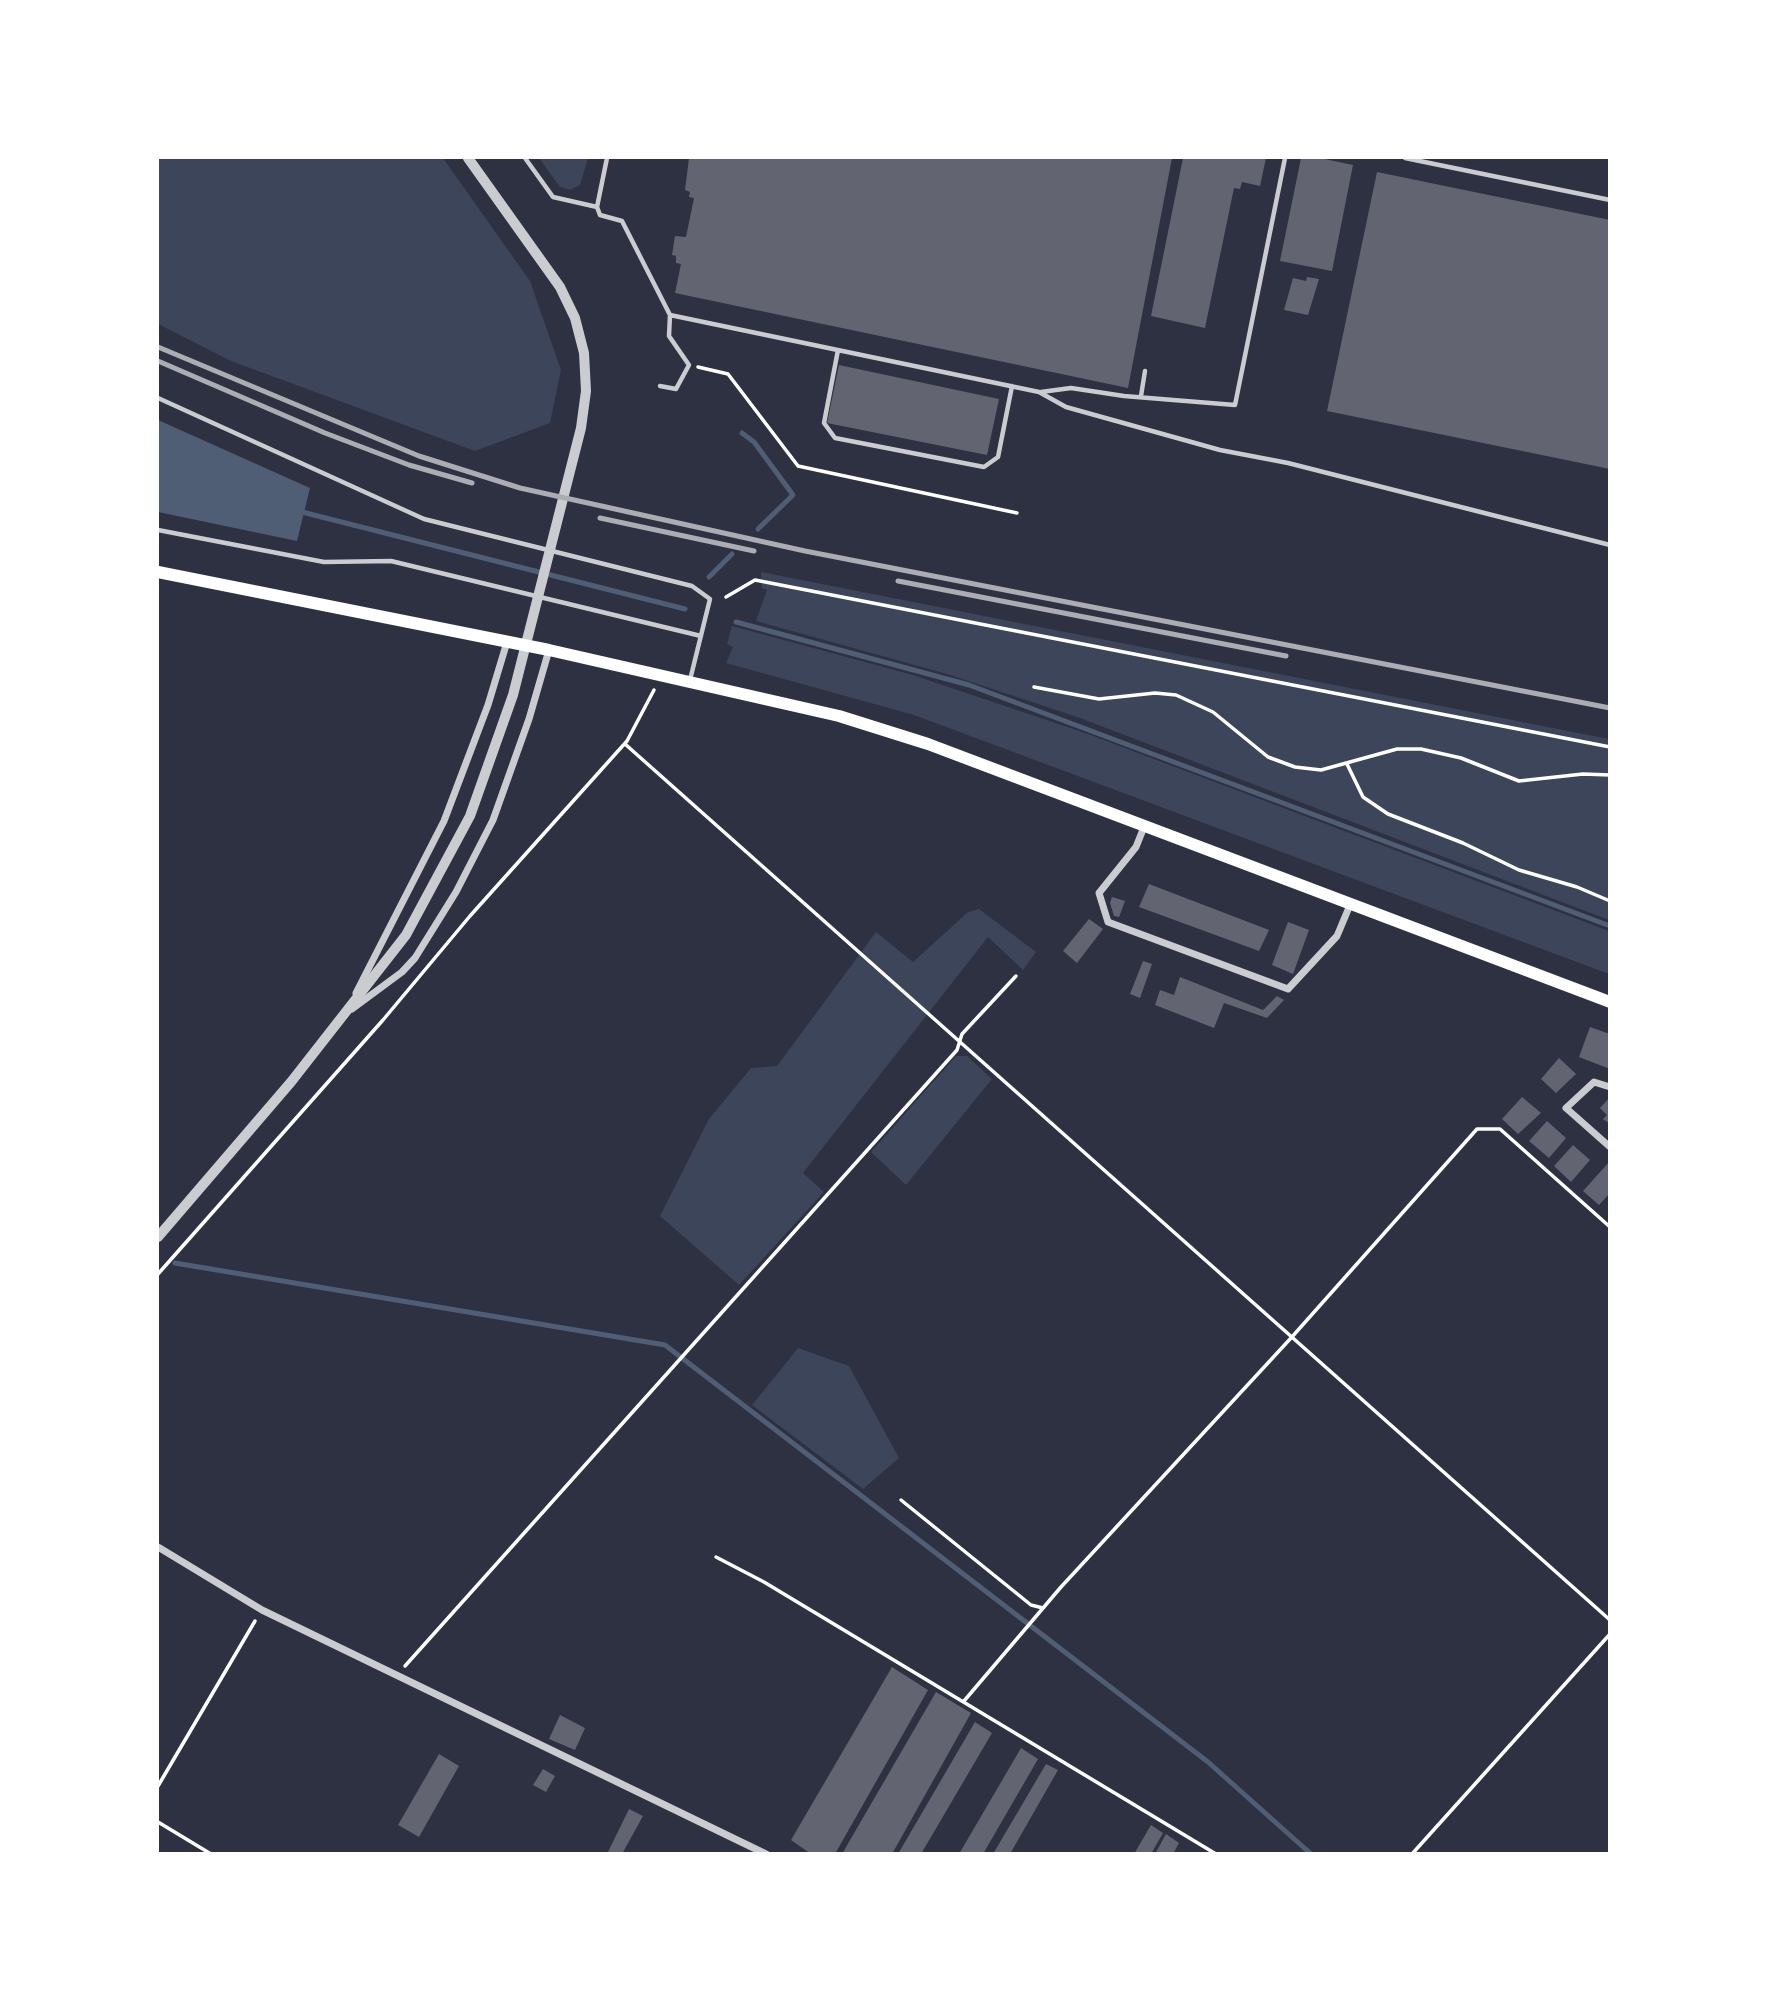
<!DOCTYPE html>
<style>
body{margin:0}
#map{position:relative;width:1767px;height:2011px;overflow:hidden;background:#2d3142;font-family:"Work Sans",sans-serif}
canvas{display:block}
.frame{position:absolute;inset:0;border:159px solid #fff;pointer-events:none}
</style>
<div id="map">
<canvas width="1767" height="2011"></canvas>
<div class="frame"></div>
</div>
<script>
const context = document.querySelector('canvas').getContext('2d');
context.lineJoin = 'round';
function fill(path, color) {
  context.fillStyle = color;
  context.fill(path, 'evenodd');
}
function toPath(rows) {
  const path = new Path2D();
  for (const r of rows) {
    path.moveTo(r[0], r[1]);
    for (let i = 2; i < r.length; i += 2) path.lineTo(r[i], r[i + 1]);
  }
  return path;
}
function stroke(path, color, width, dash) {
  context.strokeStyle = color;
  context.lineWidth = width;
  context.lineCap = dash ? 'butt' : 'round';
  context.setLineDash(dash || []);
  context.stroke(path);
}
const green = toPath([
 [158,158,443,158,530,281,561,370,550,423,475,451,231,361,158,324],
 [539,158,588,158,580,185,570,190,560,187],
 [761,572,1609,739,1609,920,1080,718,947,674,756,621,767,590,762,588],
 [732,626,913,675,1088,734,1609,931,1609,974,914,715,726,663,733,647,727,644],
 [979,909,1036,952,1023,970,988,937,803,1173,824,1192,739,1285,660,1216,709,1119,751,1068,777,1066,876,932,913,962,968,912],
 [956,1056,967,1056,992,1079,906,1185,871,1152],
 [798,1348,849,1366,899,1458,863,1489,752,1405]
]);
const water = toPath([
 [158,420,310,488,297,541,158,512]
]);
const stream = toPath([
 [742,433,754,442,793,495,758,529],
 [298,511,685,609],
 [709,577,732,554],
 [736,622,969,685,1610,926],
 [175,1263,665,1345,1208,1762,1311,1854]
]);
const building = toPath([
 [689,158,1172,158,1128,388,675,293,681,264,676,263,676,256,672,255,675,236,686,237,694,198,689,197,690,192,685,190],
 [1183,158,1266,158,1260,186,1242,182,1240,189,1234,188,1205,328,1151,316],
 [1301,158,1320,158,1353,165,1332,271,1280,261],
 [1377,172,1610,220,1610,469,1327,411],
 [1307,277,1319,279,1308,315,1284,310,1293,278,1306,281],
 [839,365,999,399,987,455,827,423],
 [1149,884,1269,930,1259,951,1139,907],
 [1112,897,1125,901,1119,917,1114,916,1110,903],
 [1089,919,1103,929,1077,963,1063,951],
 [1288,922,1309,930,1293,974,1272,965],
 [1143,961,1152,964,1140,998,1130,994],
 [1180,977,1263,1010,1277,996,1284,1000,1267,1018,1224,1003,1214,1028,1155,1005,1160,990,1174,995],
 [1590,1027,1610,1034,1610,1069,1579,1057],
 [1559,1058,1576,1074,1556,1093,1541,1079],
 [1522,1097,1541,1113,1518,1134,1502,1119],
 [1610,1097,1610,1124,1603,1119,1607,1115,1600,1108],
 [1547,1121,1566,1138,1549,1158,1529,1141],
 [1573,1145,1590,1160,1571,1182,1554,1166],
 [1610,1161,1610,1193,1599,1205,1583,1191],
 [892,1667,928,1690,835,1854,811,1854,791,1840],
 [936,1692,971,1713,892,1854,842,1854],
 [560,1715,585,1728,575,1750,549,1739],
 [975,1722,992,1733,921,1854,898,1854],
 [1021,1748,1038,1759,983,1854,959,1854],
 [439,1754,459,1766,419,1837,398,1825],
 [1046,1764,1058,1770,1010,1854,993,1854],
 [543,1769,555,1776,546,1792,533,1785],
 [629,1809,643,1816,622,1854,607,1854],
 [1151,1825,1163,1833,1151,1854,1134,1854],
 [1166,1834,1179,1843,1173,1854,1155,1854]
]);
const path = toPath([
 [698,367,728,374,798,466,1017,513],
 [726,597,755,580,1610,747],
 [1034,687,1099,699,1155,693,1176,695,1213,712,1268,757,1295,767,1321,770,1397,749,1421,749,1461,758,1519,781,1583,774,1610,775],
 [625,744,1610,1620],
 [1347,764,1363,797,1388,814,1463,843,1519,870,1577,887,1610,901],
 [158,1274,383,1020,470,916,627,741,654,690],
 [901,1500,1031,1605,1043,1608],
 [716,1557,764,1582,1216,1854],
 [405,1666,957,1050,962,1034,1016,976],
 [964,1701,1061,1587,1291,1338,1477,1129,1500,1129,1610,1227],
 [158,1786,255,1621],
 [158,1822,211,1854],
 [1412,1854,1610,1634]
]);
const service = toPath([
 [525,158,553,197,597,207],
 [607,158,597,207,600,215,622,221,670,315,669,336,689,365,676,389,660,386],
 [1405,158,1610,200],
 [670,315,1039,392,1066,407,1220,450,1288,463,1610,545],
 [838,350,824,423,835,438,984,467,998,457,1012,386],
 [1041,392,1071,388,1124,396,1235,405,1285,158],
 [1141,396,1145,371],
 [158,398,424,519,692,586,710,599,690,680],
 [158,530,324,562,391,561,701,636]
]);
const minor = toPath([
 [1144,827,1136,847,1099,893,1108,922,1288,989,1337,936,1350,905],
 [356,993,444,821,488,705,507,642],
 [352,1009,402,972,415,958,456,892,493,820,529,719,549,650],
 [1610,1087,1594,1082,1566,1108,1610,1147],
 [158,1547,262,1610,766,1854]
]);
const tertiary = toPath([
 [158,1237,291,1082,406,935,470,816,513,695,581,428,586,391,584,353,575,318,560,287,468,158]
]);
const secondary = toPath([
 [158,572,549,650,839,716,928,744,1610,1002]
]);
const rail = toPath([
 [158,347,419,456,520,488,805,551,1610,708],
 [158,361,325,433,409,465,472,483],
 [600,518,754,551],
 [898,581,1286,656]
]);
fill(green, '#3c4559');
fill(water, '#4f5d75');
stroke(stream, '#4f5d75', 5);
fill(building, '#626471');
stroke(path, '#fff', 3.5);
stroke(service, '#caccd0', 4.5);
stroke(minor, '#caccd0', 7);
stroke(tertiary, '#caccd0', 10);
stroke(secondary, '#fff', 12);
stroke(rail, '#abadb3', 5);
</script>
